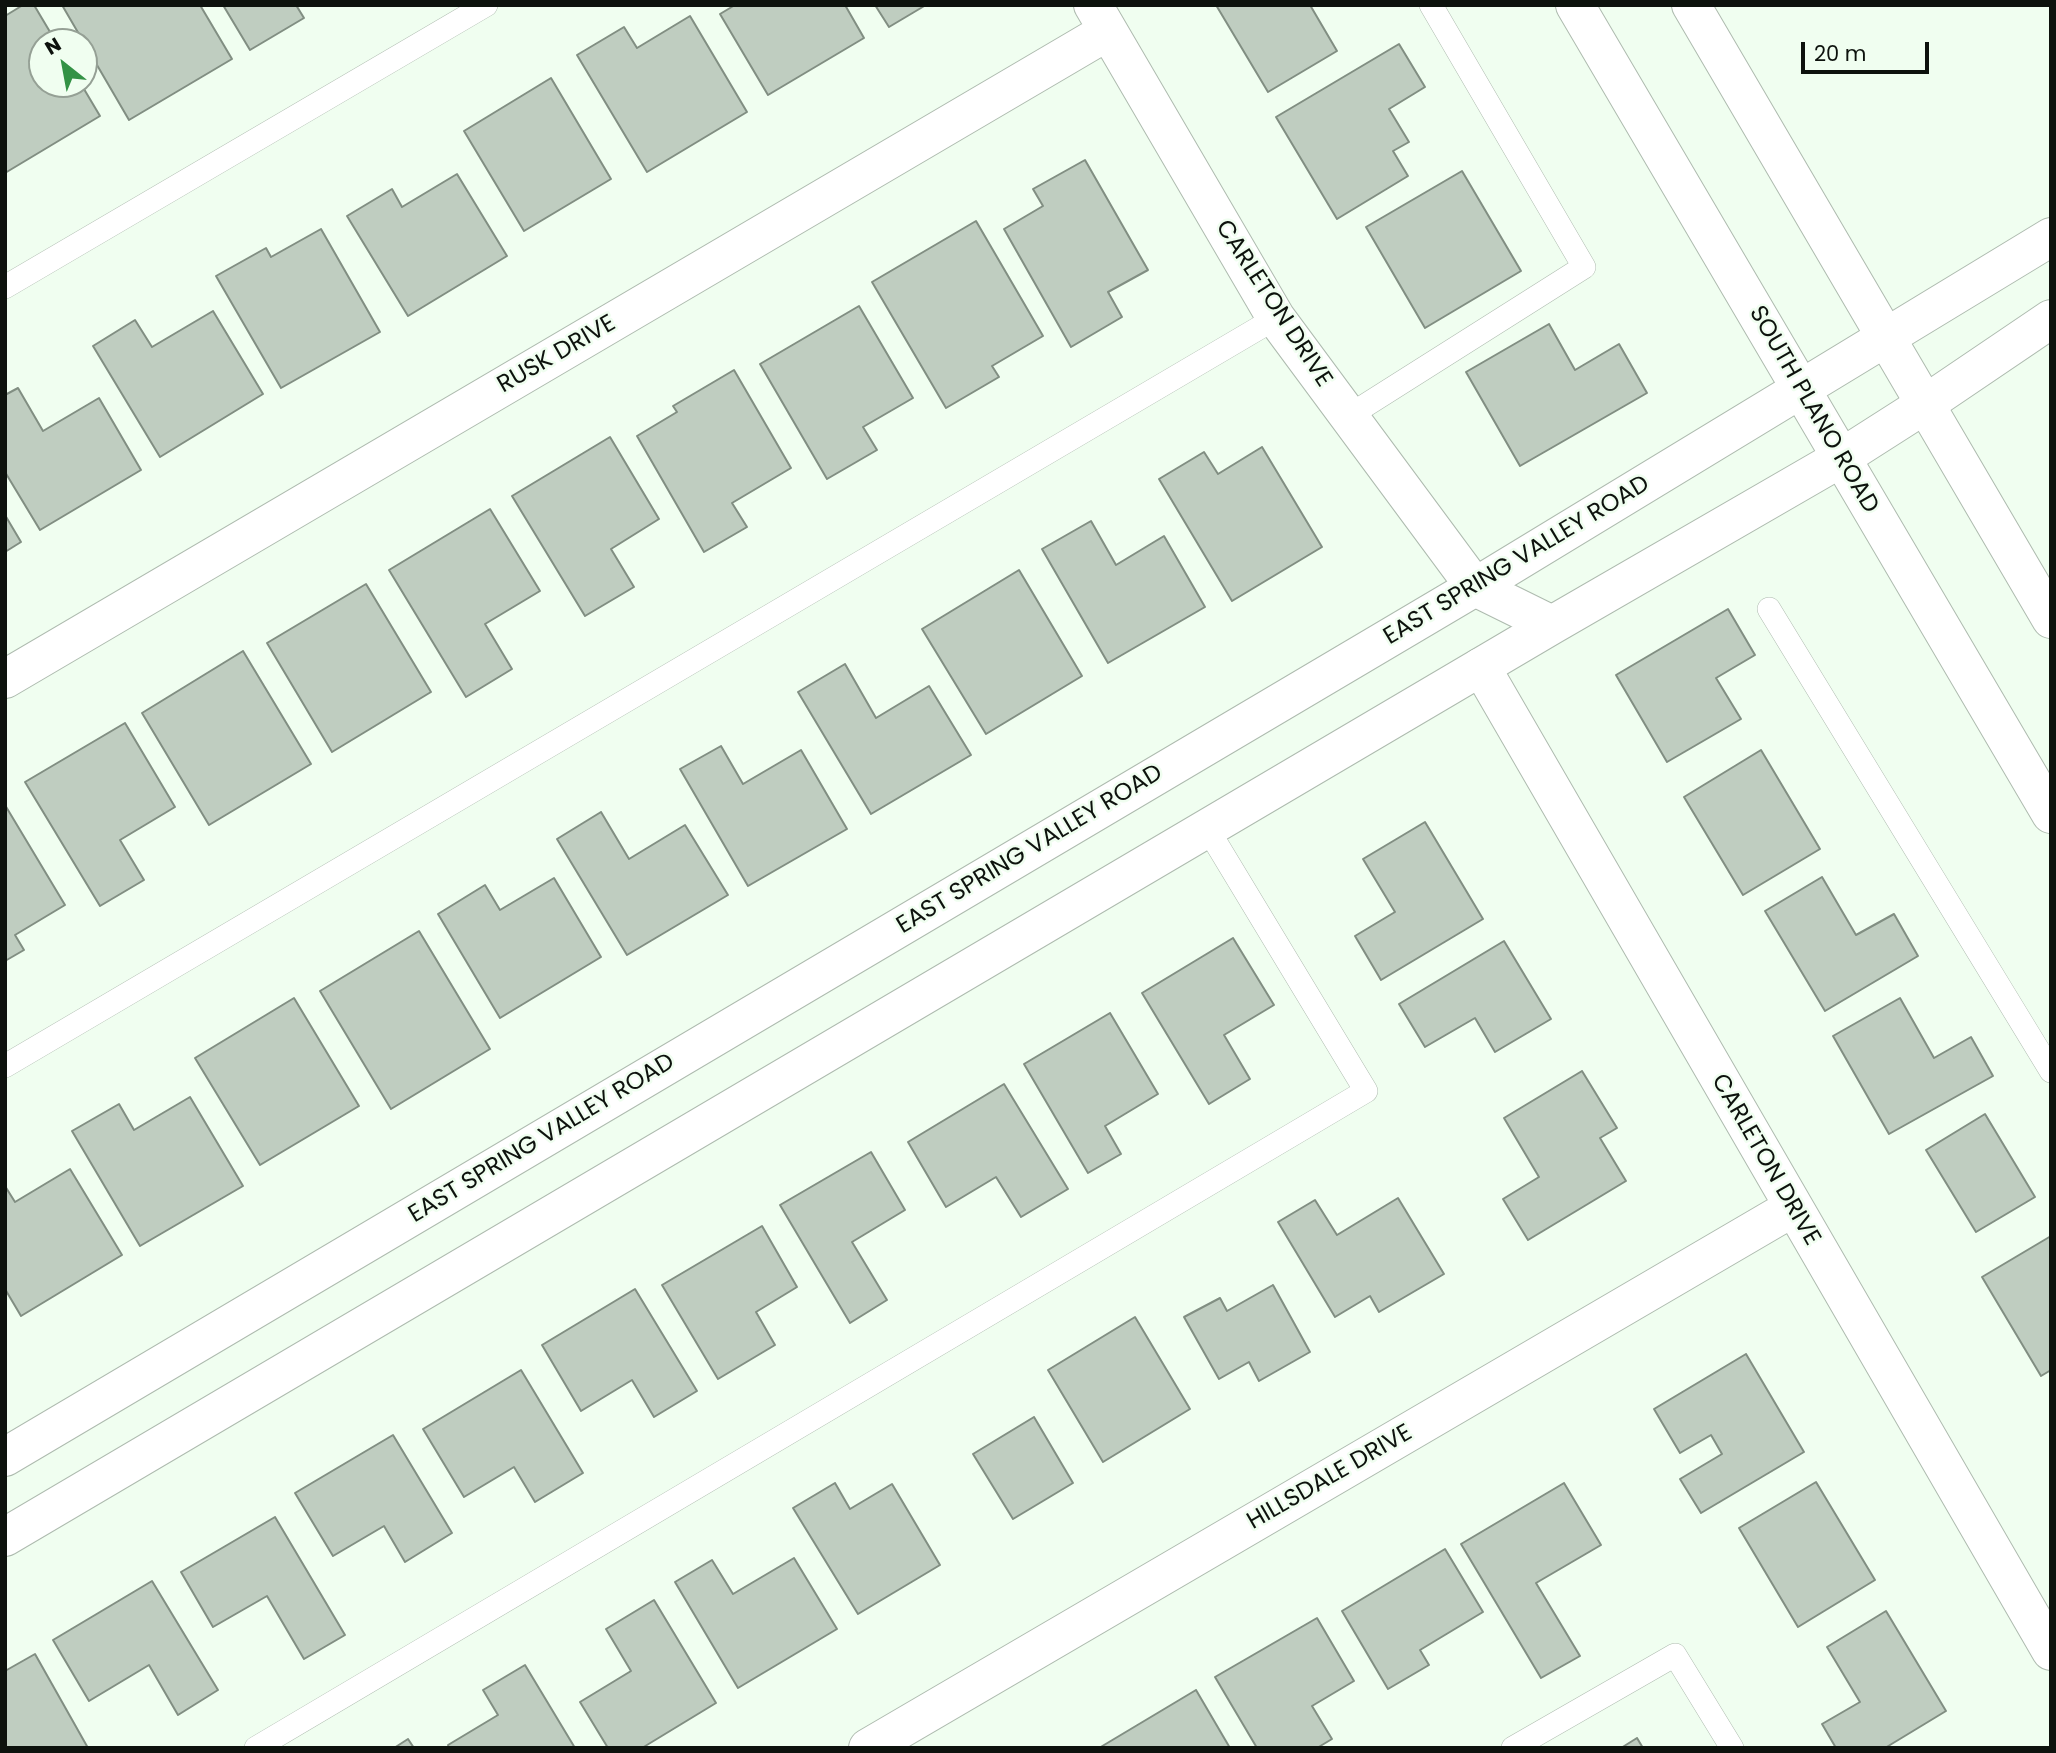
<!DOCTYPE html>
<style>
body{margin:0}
#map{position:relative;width:2056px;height:1753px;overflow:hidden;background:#f0fef0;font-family:Poppins,sans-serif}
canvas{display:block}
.frame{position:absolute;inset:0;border:7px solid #0d120d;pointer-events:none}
.north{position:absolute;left:28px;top:28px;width:70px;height:70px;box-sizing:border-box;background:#f0fef0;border:2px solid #95a095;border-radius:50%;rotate:329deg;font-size:19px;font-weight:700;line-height:28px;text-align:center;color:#0d120d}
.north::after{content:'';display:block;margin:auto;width:24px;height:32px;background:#339245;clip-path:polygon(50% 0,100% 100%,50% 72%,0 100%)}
.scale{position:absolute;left:1801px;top:42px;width:128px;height:32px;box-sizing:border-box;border:4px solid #0d120d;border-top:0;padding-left:9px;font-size:21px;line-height:24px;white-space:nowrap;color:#0d120d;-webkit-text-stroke:5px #f0fef0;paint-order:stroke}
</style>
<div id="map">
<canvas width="2056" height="1753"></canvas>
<div class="frame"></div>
<div class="north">N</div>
<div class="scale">20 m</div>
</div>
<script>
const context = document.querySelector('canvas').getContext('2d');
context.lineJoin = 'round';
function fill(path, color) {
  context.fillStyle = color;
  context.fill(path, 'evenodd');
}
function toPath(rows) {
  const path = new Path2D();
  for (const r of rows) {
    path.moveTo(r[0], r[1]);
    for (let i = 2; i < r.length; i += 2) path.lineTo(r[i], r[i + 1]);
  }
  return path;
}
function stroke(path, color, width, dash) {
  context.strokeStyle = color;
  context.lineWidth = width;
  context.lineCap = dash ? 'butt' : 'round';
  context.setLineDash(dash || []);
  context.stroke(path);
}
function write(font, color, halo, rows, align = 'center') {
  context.font = font + ' Poppins,sans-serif';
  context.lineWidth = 5;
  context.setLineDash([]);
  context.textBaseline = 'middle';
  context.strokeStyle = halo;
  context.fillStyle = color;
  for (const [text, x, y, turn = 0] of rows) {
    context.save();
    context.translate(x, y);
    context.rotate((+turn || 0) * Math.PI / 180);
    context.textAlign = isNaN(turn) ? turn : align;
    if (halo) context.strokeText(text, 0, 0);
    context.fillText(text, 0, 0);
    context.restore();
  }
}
const building = toPath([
 [23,5,34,5,56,42,42,42,42,84,81,84,100,116,5,173,5,16,23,5],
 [62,5,200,5,232,59,129,120,62,5],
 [223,5,296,5,304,18,250,50,223,5],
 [735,5,845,5,864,38,768,95,720,14,735,5],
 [875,5,926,5,889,27,875,5],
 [1216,5,1310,5,1337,51,1268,92,1216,5],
 [690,16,747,112,647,172,577,55,624,27,637,48,690,16],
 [1399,44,1425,87,1389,109,1409,142,1393,151,1408,176,1337,219,1276,117,1399,44],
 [551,78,611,179,524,231,464,131,551,78],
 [1085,160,1148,270,1108,292,1122,317,1071,347,1004,229,1043,206,1033,189,1085,160],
 [1462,171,1521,271,1425,328,1366,227,1462,171],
 [457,174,507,256,408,316,347,216,392,189,402,207,457,174],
 [976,221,1043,336,992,366,999,377,946,408,872,282,976,221],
 [321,229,380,332,281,388,216,276,266,248,271,257,321,229],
 [859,306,913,398,863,427,877,450,827,479,760,364,859,306],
 [213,311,263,394,160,457,93,346,135,320,152,347,213,311],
 [1549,324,1575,370,1619,344,1647,393,1520,466,1466,372,1549,324],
 [734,370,791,468,732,503,747,527,704,552,637,436,677,412,673,406,734,370],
 [18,388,43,431,99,398,141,470,40,530,5,472,5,395,18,388],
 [610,437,659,519,611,549,634,587,585,616,512,496,610,437],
 [1262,447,1322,547,1232,601,1159,479,1204,452,1218,474,1262,447],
 [490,509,540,591,485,624,512,669,466,697,389,570,490,509],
 [5,515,21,542,5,552,5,515],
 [1091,521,1116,565,1164,536,1205,607,1108,663,1042,549,1091,521],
 [1019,570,1082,676,986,734,922,629,1019,570],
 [366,584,431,692,332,752,267,643,366,584],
 [1728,609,1755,655,1716,678,1741,719,1667,762,1616,675,1728,609],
 [243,651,311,764,209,825,142,713,243,651],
 [845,664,876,718,929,686,971,755,871,814,798,692,845,664],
 [125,723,175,807,120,840,144,880,100,906,25,782,125,723],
 [721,746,743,784,801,750,847,829,748,886,680,769,721,746],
 [1761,750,1820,849,1743,895,1684,797,1761,750],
 [5,805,65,905,15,935,24,950,5,961,5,805],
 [601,812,629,859,685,825,728,895,627,955,557,839,601,812],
 [1425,822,1483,919,1381,980,1355,936,1395,912,1363,859,1425,822],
 [1822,877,1856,935,1894,914,1918,956,1825,1011,1765,911,1822,877],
 [554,878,601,957,500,1018,438,914,485,885,500,910,554,878],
 [419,931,490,1049,391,1109,320,991,419,931],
 [1233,938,1274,1005,1224,1035,1250,1079,1209,1104,1142,993,1233,938],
 [1504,941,1551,1019,1495,1052,1475,1018,1425,1047,1399,1004,1504,941],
 [294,998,359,1106,260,1165,195,1058,294,998],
 [1900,998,1934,1058,1971,1037,1993,1076,1889,1134,1833,1036,1900,998],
 [1110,1013,1158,1094,1105,1126,1121,1154,1088,1173,1024,1064,1110,1013],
 [1582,1071,1617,1128,1600,1138,1626,1181,1528,1240,1503,1199,1539,1177,1504,1118,1582,1071],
 [1004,1084,1068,1189,1021,1217,996,1177,946,1207,908,1142,1004,1084],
 [190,1097,243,1186,140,1246,72,1131,119,1104,134,1130,190,1097],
 [1985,1114,2035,1197,1976,1232,1926,1150,1985,1114],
 [871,1152,905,1210,852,1242,887,1300,850,1323,780,1205,871,1152],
 [70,1169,122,1255,21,1316,5,1289,5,1186,15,1202,70,1169],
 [1398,1198,1444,1274,1379,1312,1370,1296,1335,1317,1278,1222,1315,1200,1337,1235,1398,1198],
 [762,1226,797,1287,756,1312,775,1345,718,1379,662,1285,762,1226],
 [2051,1236,2051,1370,2041,1376,1982,1277,2051,1236],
 [1273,1285,1310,1352,1259,1381,1249,1362,1219,1379,1184,1317,1220,1298,1227,1311,1273,1285],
 [635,1289,697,1391,654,1417,632,1380,581,1411,542,1345,635,1289],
 [1135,1317,1190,1409,1103,1462,1048,1370,1135,1317],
 [1746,1354,1804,1452,1701,1513,1680,1479,1722,1454,1711,1435,1680,1453,1654,1409,1746,1354],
 [521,1370,583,1473,535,1502,514,1467,464,1497,423,1429,521,1370],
 [1034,1417,1073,1483,1013,1519,973,1454,1034,1417],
 [393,1435,452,1533,405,1562,384,1526,333,1556,295,1493,393,1435],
 [1816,1482,1875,1580,1798,1627,1739,1528,1816,1482],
 [835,1483,850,1509,892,1484,940,1565,858,1614,793,1508,835,1483],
 [1564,1483,1601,1545,1536,1583,1580,1656,1541,1678,1461,1544,1564,1483],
 [275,1517,345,1635,304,1659,267,1596,213,1627,181,1572,275,1517],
 [1445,1549,1483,1612,1420,1650,1429,1665,1388,1689,1342,1611,1445,1549],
 [794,1558,837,1629,738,1688,675,1582,712,1560,733,1594,794,1558],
 [152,1581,218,1690,178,1715,149,1665,89,1701,53,1640,152,1581],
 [654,1600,716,1703,642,1748,608,1748,580,1702,631,1671,606,1629,654,1600],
 [1886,1611,1946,1711,1885,1748,1836,1748,1822,1724,1860,1702,1827,1647,1886,1611],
 [1317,1618,1354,1681,1312,1706,1332,1739,1317,1748,1257,1748,1215,1677,1317,1618],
 [35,1654,88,1748,5,1748,5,1671,35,1654],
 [525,1665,575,1748,449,1748,448,1745,498,1715,483,1690,525,1665],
 [1196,1690,1230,1748,1099,1748,1196,1690],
 [1637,1738,1643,1748,1621,1748,1637,1738],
 [408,1739,414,1748,394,1748,408,1739]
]);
const service = toPath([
 [5,287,486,5],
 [1347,417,1584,267,1431,5],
 [1769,609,2051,1071],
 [5,1066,1276,318],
 [256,1748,1366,1091,1207,828],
 [1513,1748,1675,1655,1732,1748]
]);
const minor = toPath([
 [1093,5,1276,318,1475,587],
 [1481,667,2051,1651],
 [5,679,1108,31],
 [868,1748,1792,1208]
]);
const tertiary = toPath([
 [1475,587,1552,625],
 [5,1457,1475,587,2051,237],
 [5,1537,1552,625,1841,458,1924,405,2051,319]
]);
const secondary = toPath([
 [1575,5,2051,814],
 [1691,5,2051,619]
]);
const streetNames = [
 ["CARLETON DRIVE",1273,304,57],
 ["RUSK DRIVE",557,355,-30],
 ["SOUTH PLANO ROAD",1813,410,60],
 ["EAST SPRING VALLEY ROAD",1517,561,-31],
 ["EAST SPRING VALLEY ROAD",1030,850,-31],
 ["EAST SPRING VALLEY ROAD",542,1139,-31],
 ["CARLETON DRIVE",1765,1160,60],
 ["HILLSDALE DRIVE",1330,1478,-30]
];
fill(building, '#bfcdc0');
stroke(building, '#818e82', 2);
stroke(service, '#aebbaf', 24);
stroke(minor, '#aebbaf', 40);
stroke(tertiary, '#aebbaf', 40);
stroke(secondary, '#aebbaf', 40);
stroke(service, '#fff', 23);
stroke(minor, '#fff', 38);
stroke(tertiary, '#fff', 38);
stroke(secondary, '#fff', 38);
write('24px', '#0d120d', '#f0fef0', streetNames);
</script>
